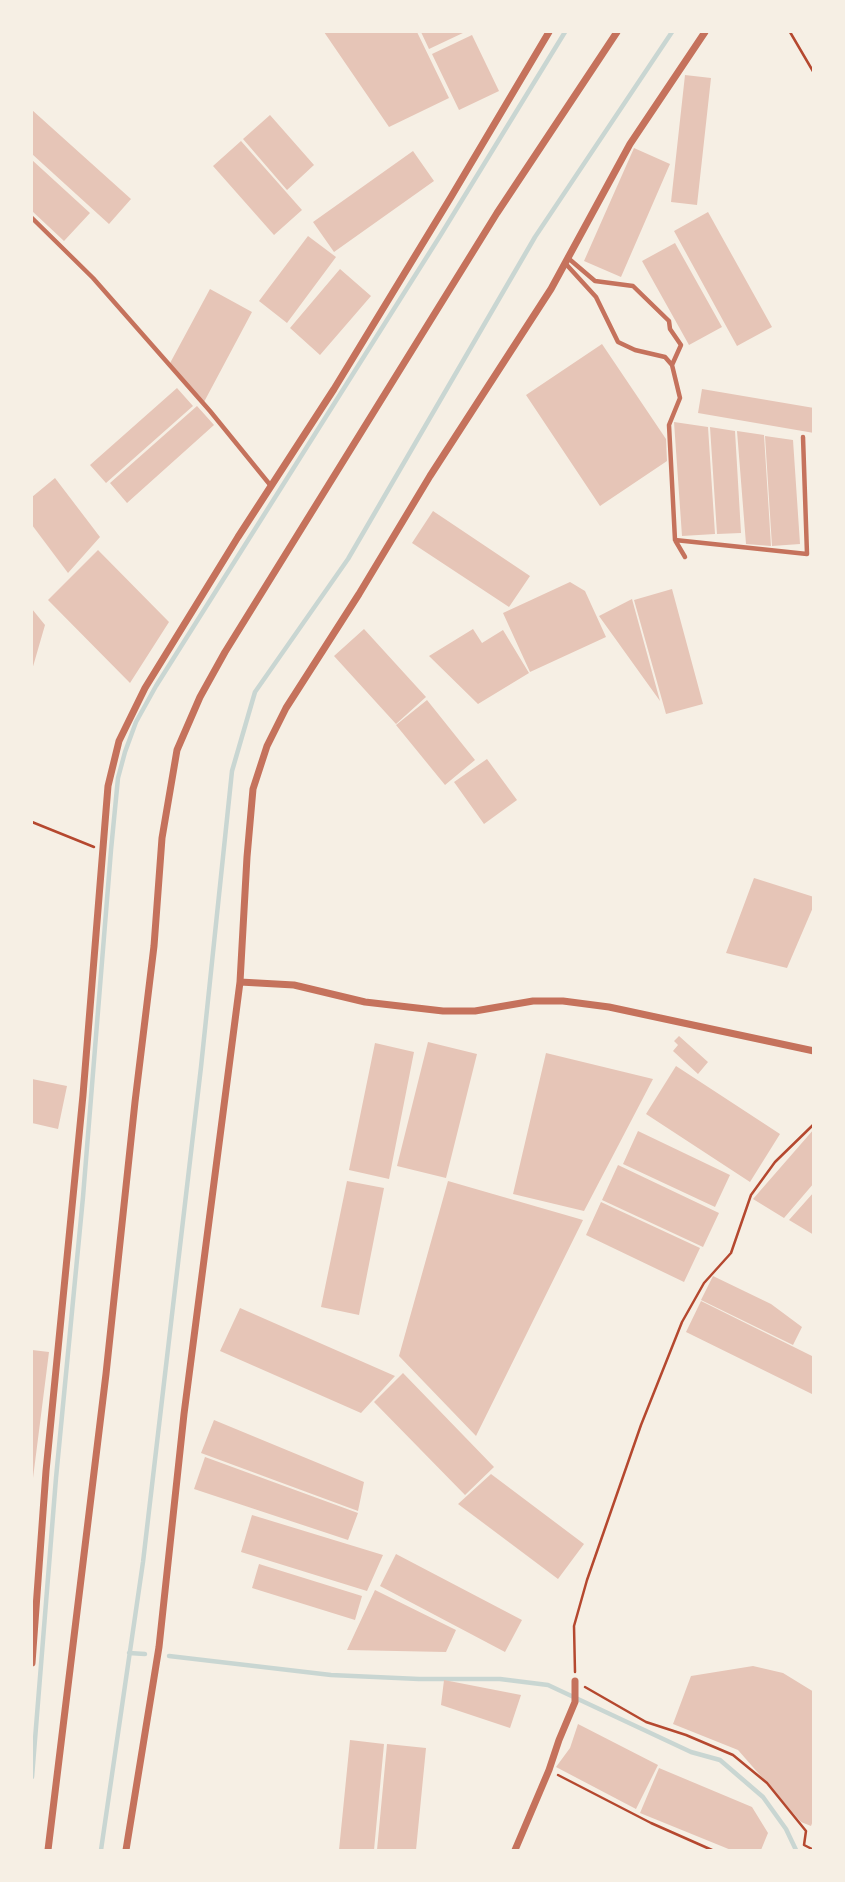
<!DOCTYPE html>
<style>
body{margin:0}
#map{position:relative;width:845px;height:1882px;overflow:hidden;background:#f6efe4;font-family:"Open Sans",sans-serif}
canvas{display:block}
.frame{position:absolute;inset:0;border:33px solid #f6efe4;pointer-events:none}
</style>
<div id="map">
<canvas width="845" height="1882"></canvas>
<div class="frame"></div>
</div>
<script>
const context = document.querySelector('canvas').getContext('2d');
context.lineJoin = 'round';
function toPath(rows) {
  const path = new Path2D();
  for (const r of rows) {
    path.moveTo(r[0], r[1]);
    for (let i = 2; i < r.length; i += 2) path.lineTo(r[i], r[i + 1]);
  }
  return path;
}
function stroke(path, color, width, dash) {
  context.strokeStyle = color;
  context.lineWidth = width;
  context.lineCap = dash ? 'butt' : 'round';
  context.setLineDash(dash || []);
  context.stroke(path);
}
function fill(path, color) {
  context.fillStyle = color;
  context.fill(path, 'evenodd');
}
const stream = toPath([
 [129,1653,145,1654],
 [169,1656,331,1675,419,1679,500,1679,548,1685,691,1752,720,1760,763,1797,786,1829,796,1850],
 [32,1777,56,1478,83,1197,111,850,118,778,125,752,136,722,156,686,440,236,565,32],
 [101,1850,143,1562,201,1067,232,771,255,692,348,559,535,237,672,32]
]);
const building = toPath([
 [324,32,417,32,449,98,389,127],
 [421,32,465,32,429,49],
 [472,35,499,91,459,110,432,54],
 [685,75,711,78,697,205,671,202],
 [32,110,131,199,109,224,32,154],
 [270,115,314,165,287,190,243,139],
 [241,141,302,210,274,235,213,166],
 [634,148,670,164,621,277,584,261],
 [413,151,434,181,334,252,313,222],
 [32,160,90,213,64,241,32,211],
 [708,212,772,327,737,346,674,231],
 [308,236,336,257,287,323,259,301],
 [675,243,722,327,689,345,642,261],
 [340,269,371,296,320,355,290,328],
 [210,289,252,312,204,402,169,365],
 [602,344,666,439,667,461,600,506,526,395],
 [177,388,193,406,106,483,90,465],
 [702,389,814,408,814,433,698,413],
 [197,406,214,425,127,503,110,483],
 [674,422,708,427,715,534,682,536],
 [710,427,735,431,741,533,717,534],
 [737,431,764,435,771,546,746,544],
 [765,436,793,440,800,544,772,546],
 [55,478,100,537,68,573,32,525,32,497],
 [433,511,530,576,509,607,412,543],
 [98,550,169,622,130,683,48,600],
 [570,582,585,591,606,637,530,672,503,613],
 [672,589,703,704,666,714,634,600],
 [632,599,660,701,599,616],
 [32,609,45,625,32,670],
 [364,629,426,697,396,724,334,656],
 [473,629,482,643,503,630,529,673,478,704,429,656],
 [427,700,475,760,445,785,396,725],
 [487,759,517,800,484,824,454,782],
 [754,878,814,897,814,905,787,968,726,953],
 [679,1036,708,1062,698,1074,673,1051,678,1045,674,1041],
 [428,1042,477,1054,446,1178,397,1166],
 [375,1043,414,1052,389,1179,349,1170],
 [546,1053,653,1079,584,1211,513,1194],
 [676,1066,780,1134,750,1182,646,1114],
 [32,1079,67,1086,58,1129,32,1123],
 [814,1129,814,1183,784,1218,753,1199],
 [638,1131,730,1175,715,1207,623,1164],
 [618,1165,719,1213,703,1247,602,1200],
 [347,1181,384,1188,359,1315,321,1307],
 [448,1181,583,1220,476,1436,399,1356],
 [814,1192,814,1235,789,1220],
 [601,1202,700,1248,684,1282,586,1235],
 [713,1276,771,1304,802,1327,793,1345,701,1300],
 [701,1301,814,1357,814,1395,686,1332],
 [240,1308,395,1376,361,1413,220,1351],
 [32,1350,49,1352,33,1478,32,1478],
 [403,1373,494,1467,465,1495,374,1402],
 [214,1420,364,1482,358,1511,201,1453],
 [205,1457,358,1513,348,1540,194,1489],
 [491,1474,584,1544,558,1579,458,1504],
 [252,1515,383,1555,367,1591,241,1552],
 [396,1554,522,1620,505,1652,380,1586],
 [259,1564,362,1596,355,1620,252,1588],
 [375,1590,456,1630,446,1652,347,1650],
 [753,1666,783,1673,814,1692,814,1818,811,1826,801,1822,738,1750,673,1724,691,1676],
 [444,1680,521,1695,510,1728,441,1705],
 [578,1724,658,1765,636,1809,556,1767,570,1748],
 [350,1740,384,1744,374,1850,339,1850],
 [387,1744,426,1748,416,1850,377,1850],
 [659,1768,752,1807,768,1833,761,1850,731,1850,640,1813]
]);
const path = toPath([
 [790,32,814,73],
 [32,822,94,847],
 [575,1672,574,1626,587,1580,641,1425,682,1322,704,1283,731,1253,751,1195,775,1162,814,1124],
 [585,1687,646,1722,686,1735,733,1755,767,1783,806,1831,804,1845,814,1850],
 [558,1775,651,1823,712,1850]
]);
const service = toPath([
 [32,218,93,278,210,411,271,486],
 [568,258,595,281,633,286,669,321,670,329,681,345,672,365],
 [565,263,596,297,618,342,635,350,665,357,672,365,680,398,669,425,675,540,685,557],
 [675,540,807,554,803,437]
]);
const minor = toPath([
 [240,982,294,985,365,1002,443,1011,475,1011,533,1001,563,1001,609,1007,814,1051],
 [32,1663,46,1471,83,1095,108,786,119,741,145,688,238,537,334,389,451,197,549,32],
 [48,1850,106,1374,135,1102,154,946,162,838,177,750,200,697,225,652,497,213,617,32],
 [126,1850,159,1647,184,1414,240,982,247,857,253,789,267,746,286,708,359,594,430,476,551,289,630,144,705,32],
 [515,1850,549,1770,559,1740,575,1702,575,1681]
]);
stroke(stream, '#c9d6d2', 4.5);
fill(building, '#e6c5b7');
stroke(path, '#b5482f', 2.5);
stroke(service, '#c5725c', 4.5);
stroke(minor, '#c5725c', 7);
</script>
